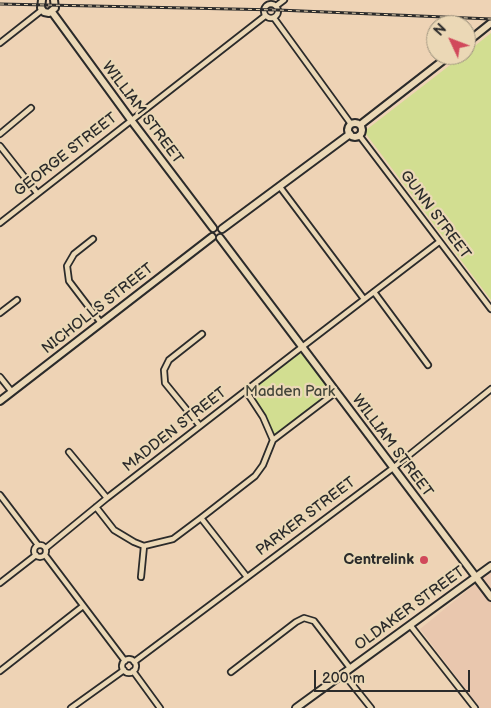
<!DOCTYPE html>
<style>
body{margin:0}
#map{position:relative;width:491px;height:708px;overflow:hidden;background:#eed3b5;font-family:"Balsamiq Sans",sans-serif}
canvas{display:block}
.north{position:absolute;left:426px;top:15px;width:50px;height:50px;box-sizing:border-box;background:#ebd8b6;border:1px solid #9e937e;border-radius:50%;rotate:313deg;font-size:14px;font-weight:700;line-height:20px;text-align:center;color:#2b2b2b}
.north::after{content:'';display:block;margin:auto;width:18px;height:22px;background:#d1495b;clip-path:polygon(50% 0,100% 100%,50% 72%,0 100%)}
.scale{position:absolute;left:314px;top:670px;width:156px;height:22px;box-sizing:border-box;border:2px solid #2b2b2b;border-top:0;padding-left:6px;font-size:15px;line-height:18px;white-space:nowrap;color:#2b2b2b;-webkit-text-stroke:4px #ebd8b6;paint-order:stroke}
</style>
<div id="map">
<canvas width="491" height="708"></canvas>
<div class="north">N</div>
<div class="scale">200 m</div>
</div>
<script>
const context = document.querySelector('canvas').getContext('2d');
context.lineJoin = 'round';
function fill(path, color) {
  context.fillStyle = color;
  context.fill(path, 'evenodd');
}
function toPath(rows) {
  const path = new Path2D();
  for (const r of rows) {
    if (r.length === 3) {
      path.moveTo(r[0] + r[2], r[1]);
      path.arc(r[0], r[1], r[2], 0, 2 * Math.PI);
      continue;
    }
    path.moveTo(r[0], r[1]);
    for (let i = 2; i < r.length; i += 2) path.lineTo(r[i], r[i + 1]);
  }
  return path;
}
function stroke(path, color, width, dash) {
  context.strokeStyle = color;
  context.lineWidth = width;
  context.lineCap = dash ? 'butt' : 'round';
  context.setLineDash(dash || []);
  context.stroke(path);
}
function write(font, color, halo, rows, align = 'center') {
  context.font = font + ' "Balsamiq Sans",sans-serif';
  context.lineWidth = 4.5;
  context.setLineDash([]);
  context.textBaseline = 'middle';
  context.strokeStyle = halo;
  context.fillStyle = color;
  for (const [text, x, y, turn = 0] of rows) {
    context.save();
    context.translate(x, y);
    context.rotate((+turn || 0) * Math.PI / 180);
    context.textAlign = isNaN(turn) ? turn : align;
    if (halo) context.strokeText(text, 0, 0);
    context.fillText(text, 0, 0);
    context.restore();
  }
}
const built = toPath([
 [491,571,491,708,480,708,420,629]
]);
const green = toPath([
 [491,33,491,300,366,134,366,130,463,55,466,55,466,53],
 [302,347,336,392,273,440,263,417,246,391]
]);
const street = toPath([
 [271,11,7],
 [276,6,284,0],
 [274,18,351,124],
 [0,43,42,10],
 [0,134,31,108],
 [359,135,491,309],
 [0,146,37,193],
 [280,187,364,299],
 [0,223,265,16],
 [93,239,74,254,67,266,69,281,101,323],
 [374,292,428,365],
 [0,313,17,300],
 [0,377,12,392],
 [200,426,165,383,164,370,169,360,202,334],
 [273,440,336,392],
 [69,452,107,498],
 [0,495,38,545],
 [96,507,114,530,134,542,144,546,173,539,201,518,255,476,263,465,273,440,263,417,246,391],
 [201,518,247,577],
 [40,551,6],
 [46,548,107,498,302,347,439,242],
 [45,555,125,661],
 [141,577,144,546],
 [0,583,36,555],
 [410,625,475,708],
 [129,666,7],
 [134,662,393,468,491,389],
 [0,671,83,606],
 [133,671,160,708],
 [231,672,296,622,304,618,314,621,350,668],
 [343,673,371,708],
 [71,708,124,670]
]);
const secondary = toPath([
 [42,0,41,8,44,12,49,13,55,8,54,0],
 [52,12,131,120,213,228],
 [466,43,491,23],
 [355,130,7],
 [360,125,450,55],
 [222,229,350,134],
 [220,238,491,597],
 [0,401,212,237],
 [296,708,491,566]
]);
const rail = toPath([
 [0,4,278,10,491,19]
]);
const markers = [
 [424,560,5,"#d1495b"]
];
const streetNames = [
 ["WILLIAM STREET",142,113,53],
 ["GEORGE STREET",66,155,-38],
 ["GUNN STREET",435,215,53],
 ["NICHOLLS STREET",98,309,-38],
 ["MADDEN STREET",175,430,-38],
 ["WILLIAM STREET",392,446,53],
 ["PARKER STREET",306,517,-37],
 ["OLDAKER STREET",410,609,-36]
];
const parkNames = [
 ["Madden Park",290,392]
];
const poiNames = [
 ["Centrelink",414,560]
];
fill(built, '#e9c7ae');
fill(green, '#d2de91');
stroke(street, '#2b2b2b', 8);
stroke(secondary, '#2b2b2b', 10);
stroke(street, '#ebd8b6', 4.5);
stroke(secondary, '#ebd8b6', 6);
stroke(rail, '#2b2b2b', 3);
stroke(rail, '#ebd8b6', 1, [4]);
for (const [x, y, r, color] of markers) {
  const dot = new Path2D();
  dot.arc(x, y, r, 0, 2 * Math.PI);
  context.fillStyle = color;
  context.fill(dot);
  stroke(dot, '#ebd8b6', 2);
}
write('15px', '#2b2b2b', '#ebd8b6', streetNames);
write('15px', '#44463a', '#ebd8b6', parkNames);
write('bold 15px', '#2b2b2b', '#ebd8b6', poiNames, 'right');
</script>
